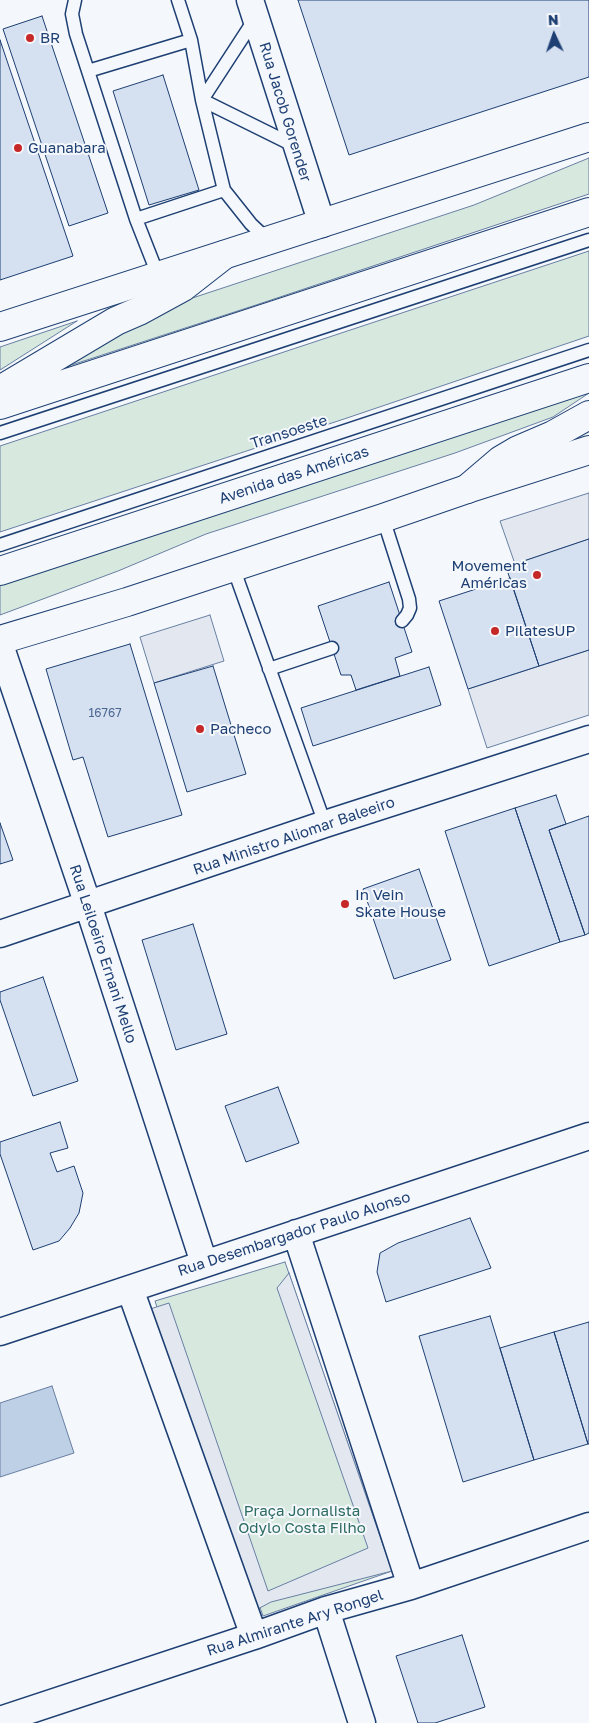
<!DOCTYPE html>
<meta charset="utf-8">
<style>
body{margin:0}
#map{position:relative;width:589px;height:1723px;overflow:hidden;background:#f4f7fb;font-family:"Golos Text",sans-serif}
canvas{display:block}
.north{position:absolute;left:529px;top:10px;width:50px;height:50px;-webkit-text-stroke:4px #f4f7fb;paint-order:stroke;rotate:357deg;font-size:14px;font-weight:700;line-height:20px;text-align:center;color:#1d3f73}
.north::after{content:'';display:block;margin:auto;width:18px;height:22px;background:#1d3f73;clip-path:polygon(50% 0,100% 100%,50% 72%,0 100%)}
</style>
<div id="map">
<canvas width="589" height="1723"></canvas>
<div class="north">N</div>
</div>
<script>
const context = document.querySelector('canvas').getContext('2d');
context.lineJoin = 'round';
function fill(path, color) {
  context.fillStyle = color;
  context.fill(path, 'evenodd');
}
function toPath(rows) {
  const path = new Path2D();
  for (const r of rows) {
    path.moveTo(r[0], r[1]);
    for (let i = 2; i < r.length; i += 2) path.lineTo(r[i], r[i + 1]);
  }
  return path;
}
function stroke(path, color, width, dash) {
  context.strokeStyle = color;
  context.lineWidth = width;
  context.lineCap = dash ? 'butt' : 'round';
  context.setLineDash(dash || []);
  context.stroke(path);
}
function write(font, color, halo, rows, align = 'center') {
  context.font = font + ' "Golos Text",sans-serif';
  context.lineWidth = 4;
  context.setLineDash([]);
  context.textBaseline = 'middle';
  context.strokeStyle = halo;
  context.fillStyle = color;
  for (const [text, x, y, turn = 0] of rows) {
    context.save();
    context.translate(x, y);
    context.rotate((+turn || 0) * Math.PI / 180);
    context.textAlign = isNaN(turn) ? turn : align;
    if (halo) context.strokeText(text, 0, 0);
    context.fillText(text, 0, 0);
    context.restore();
  }
}
const green = toPath([
 [589,158,589,194,256,305,53,371,150,312,474,205,589,158],
 [589,251,589,336,347,418,0,532,0,446,589,251],
 [77,321,0,370,0,347,77,321],
 [589,385,589,393,553,417,455,453,206,534,118,571,0,615,0,581,589,385],
 [285,1262,392,1571,263,1616,179,1375,155,1301,285,1262]
]);
const parking = toPath([
 [589,493,589,539,515,564,500,521,589,493],
 [210,615,224,661,154,683,140,637,210,615],
 [589,650,589,715,487,748,468,689,589,650],
 [289,1273,392,1571,271,1602,254,1611,147,1310,169,1303,268,1591,368,1548,277,1288,289,1273]
]);
const water = toPath([
 [52,1386,74,1453,0,1477,0,1403,52,1386]
]);
const building = toPath([
 [298,0,589,0,589,77,349,155,298,0],
 [42,16,108,213,69,226,3,29,42,16],
 [0,40,73,256,0,280,0,40],
 [163,75,199,190,149,205,113,91,163,75],
 [589,539,589,650,539,666,506,567,589,539],
 [510,578,539,666,468,689,439,601,510,578],
 [389,582,412,652,395,658,400,676,356,690,351,675,341,675,318,606,389,582],
 [130,644,182,815,108,837,83,757,73,760,46,669,130,644],
 [213,666,246,774,187,792,154,683,213,666],
 [429,667,441,705,313,746,301,708,429,667],
 [556,795,566,824,549,830,585,935,560,942,515,808,556,795],
 [515,808,560,942,489,966,445,831,515,808],
 [589,816,589,933,585,935,549,830,589,816],
 [0,823,13,860,0,864,0,823],
 [419,869,451,960,394,979,363,889,419,869],
 [193,924,227,1034,176,1050,142,940,193,924],
 [43,977,78,1081,33,1096,0,1000,0,992,43,977],
 [278,1087,299,1143,246,1162,225,1106,278,1087],
 [60,1122,68,1148,50,1153,57,1172,74,1166,83,1193,79,1213,70,1228,59,1241,33,1250,0,1154,0,1142,60,1122],
 [470,1218,491,1268,386,1302,377,1272,380,1253,398,1243,470,1218],
 [490,1316,534,1460,463,1482,419,1336,490,1316],
 [589,1322,589,1444,588,1444,554,1332,589,1322],
 [554,1332,588,1444,534,1460,500,1348,554,1332],
 [462,1635,485,1707,435,1723,418,1723,396,1656,462,1635]
]);
const lane = toPath([
 [75,0,72,14,76,34,136,219,158,275],
 [178,0,191,40,202,100,224,190,251,224,268,240],
 [256,17,202,100,295,146],
 [88,71,191,40],
 [136,219,224,190],
 [0,433,589,240],
 [383,518,409,599,410,608,407,615,402,621],
 [0,545,589,350],
 [233,567,325,824],
 [269,669,332,648]
]);
const street = toPath([
 [250,0,322,224],
 [0,645,88,905,204,1263],
 [0,934,325,824,589,739],
 [296,1233,411,1586],
 [130,1289,254,1636],
 [0,1332,589,1136],
 [326,1610,362,1723],
 [0,1720,254,1636,326,1610,411,1586,589,1526]
]);
const secondary = toPath([
 [0,327,589,137],
 [0,640,127,602,383,518,467,489,589,450]
]);
const highway = toPath([
 [0,390,116,321,139,311,183,287,224,255],
 [0,405,589,212],
 [467,489,501,460,518,450,553,435,589,415],
 [0,571,589,378]
]);
const markers = [
 [30,38,5,"#c62828"],
 [18,148,5,"#c62828"],
 [537,575,5,"#c62828"],
 [495,631,5,"#c62828"],
 [200,729,5,"#c62828"],
 [345,904,5,"#c62828"]
];
const numberNames = [
 ["16767",105,713]
];
const poiNames = [
 ["BR",40,38],
 ["Guanabara",28,148],
 ["Movement",527,566,"right"],
 ["Américas",527,583,"right"],
 ["PilatesUP",505,631],
 ["Pacheco",210,729],
 ["In Vein",355,895],
 ["Skate House",355,912]
];
const streetNames = [
 ["Rua Jacob Gorender",285,112,73],
 ["Transoeste",289,432,-18],
 ["Avenida das Américas",294,475,-18],
 ["Rua Ministro Aliomar Baleeiro",294,836,-19],
 ["Rua Leiloeiro Ernani Mello",103,954,72],
 ["Rua Desembargador Paulo Alonso",294,1234,-18],
 ["Rua Almirante Ary Rongel",295,1623,-18]
];
const parkNames = [
 ["Praça Jornalista",302,1511],
 ["Odylo Costa Filho",302,1528]
];
fill(green, '#d7e8df');
stroke(green, '#687fa3', 1);
fill(parking, '#e3e8f0');
stroke(parking, '#687fa3', 1);
fill(water, '#bed0e5');
stroke(water, '#687fa3', 1);
fill(building, '#d5e0f0');
stroke(building, '#1d3f73', 1);
stroke(lane, '#1d3f73', 15);
stroke(street, '#1d3f73', 29);
stroke(secondary, '#1d3f73', 30);
stroke(highway, '#1d3f73', 30);
stroke(lane, '#f4f7fb', 12);
stroke(street, '#f4f7fb', 26);
stroke(secondary, '#f4f7fb', 28);
stroke(highway, '#f4f7fb', 28);
for (const [x, y, r, color] of markers) {
  const dot = new Path2D();
  dot.arc(x, y, r, 0, 2 * Math.PI);
  context.fillStyle = color;
  context.fill(dot);
  stroke(dot, '#f4f7fb', 2);
}
write('12px', '#4b6792', null, numberNames);
write('15px', '#1d3f73', '#f4f7fb', poiNames, 'left');
write('15px', '#1d3f73', '#f4f7fb', streetNames);
write('15px', '#2c6c60', '#f4f7fb', parkNames);
</script>
